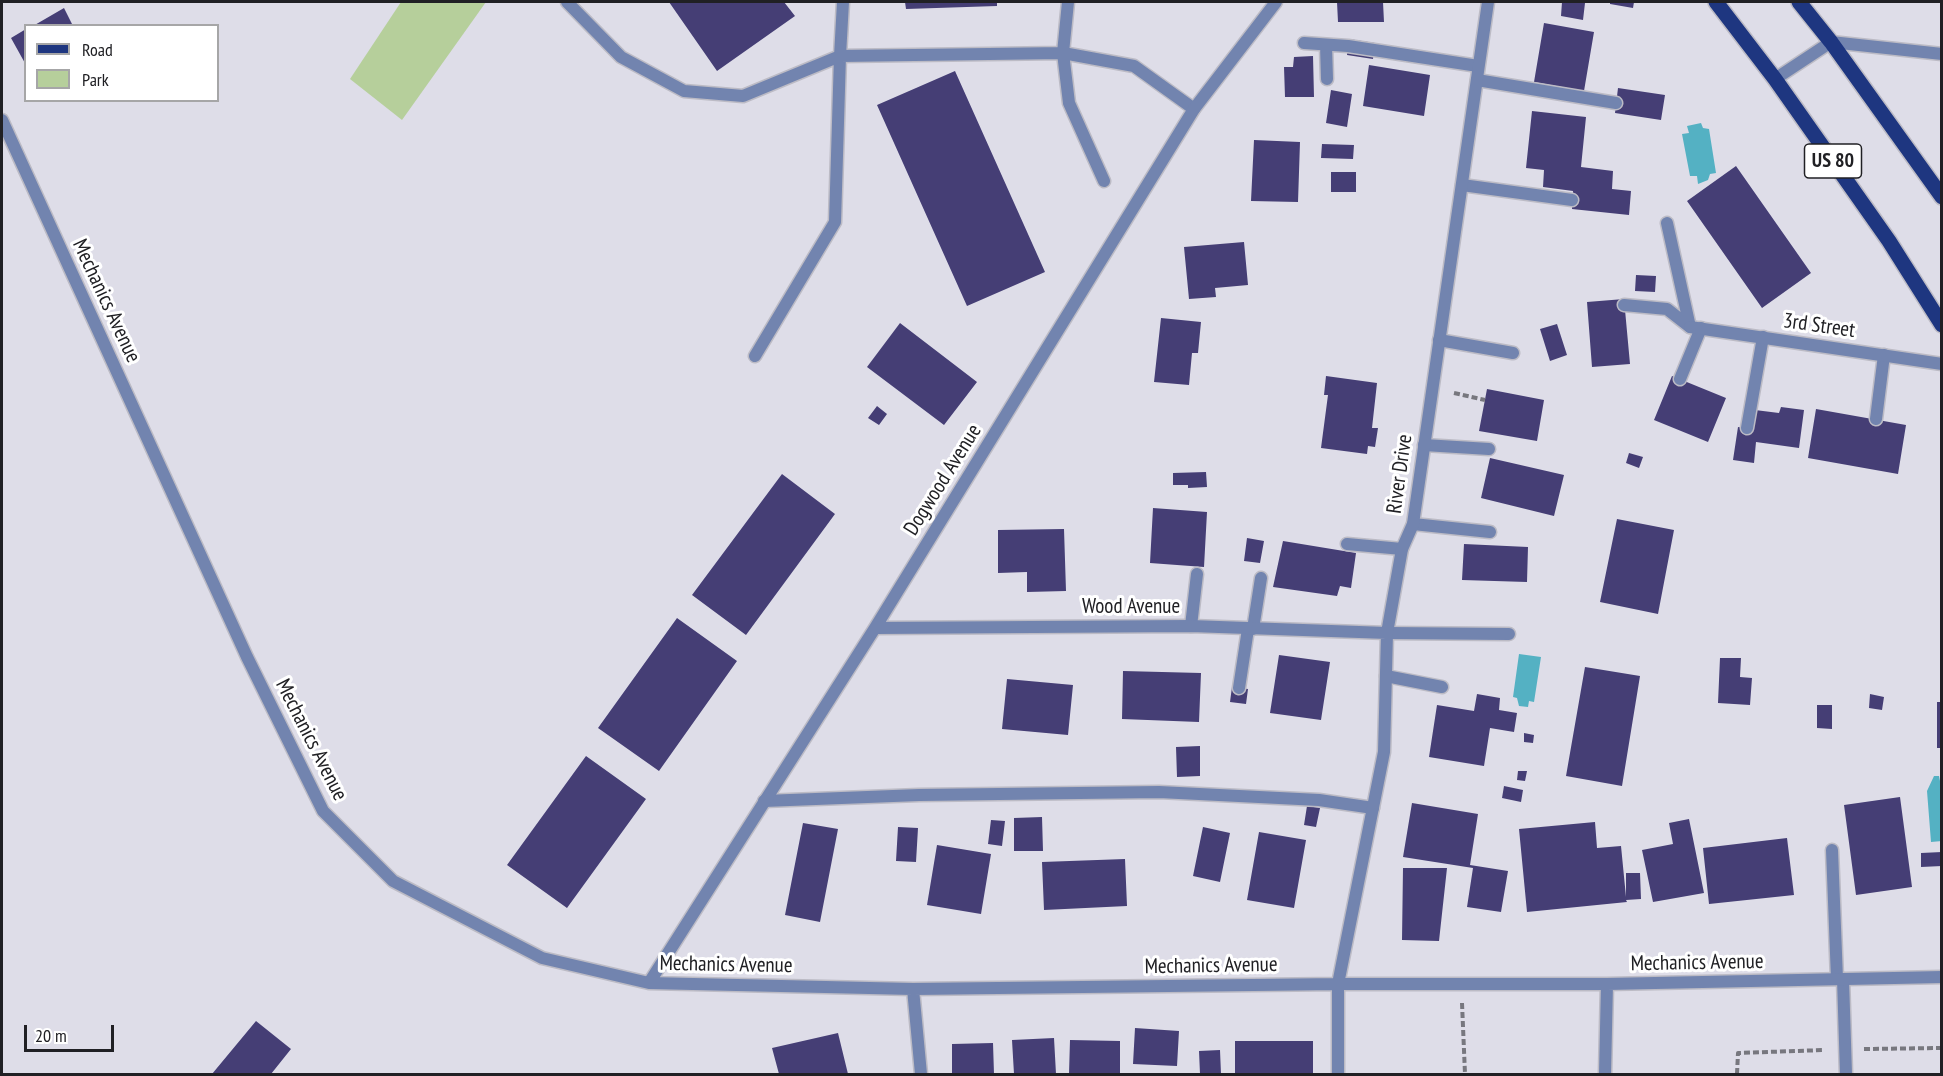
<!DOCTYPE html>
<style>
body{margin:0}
#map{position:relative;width:1943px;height:1076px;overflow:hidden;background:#dedde8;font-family:"PT Sans Narrow",sans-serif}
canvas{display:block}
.frame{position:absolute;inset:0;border:3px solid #202024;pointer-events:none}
.legend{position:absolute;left:24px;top:24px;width:195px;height:78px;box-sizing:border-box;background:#fff;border:2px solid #a6a6a7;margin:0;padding:8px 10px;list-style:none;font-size:18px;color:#202024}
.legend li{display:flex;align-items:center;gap:12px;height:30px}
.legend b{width:30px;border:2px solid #a6a6a7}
.scale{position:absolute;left:24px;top:1025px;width:90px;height:27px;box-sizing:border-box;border:3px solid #202024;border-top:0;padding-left:8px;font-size:18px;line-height:21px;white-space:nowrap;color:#202024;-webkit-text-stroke:4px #fff;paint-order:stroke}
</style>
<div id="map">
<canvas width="1943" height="1076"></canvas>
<div class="frame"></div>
<ul class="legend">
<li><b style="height:8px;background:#1e3680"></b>Road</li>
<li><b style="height:16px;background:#b6cf9b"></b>Park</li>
</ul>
<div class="scale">20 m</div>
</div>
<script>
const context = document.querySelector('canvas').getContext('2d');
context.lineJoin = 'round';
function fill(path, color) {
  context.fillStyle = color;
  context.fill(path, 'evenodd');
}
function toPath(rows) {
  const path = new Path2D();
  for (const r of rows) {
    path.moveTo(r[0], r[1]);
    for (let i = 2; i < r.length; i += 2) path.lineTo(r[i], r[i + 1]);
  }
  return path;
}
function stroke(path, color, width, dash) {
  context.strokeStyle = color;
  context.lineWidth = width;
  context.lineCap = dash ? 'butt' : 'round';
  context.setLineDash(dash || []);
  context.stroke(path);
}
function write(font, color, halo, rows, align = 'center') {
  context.font = font + ' "PT Sans Narrow",sans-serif';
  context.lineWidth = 6;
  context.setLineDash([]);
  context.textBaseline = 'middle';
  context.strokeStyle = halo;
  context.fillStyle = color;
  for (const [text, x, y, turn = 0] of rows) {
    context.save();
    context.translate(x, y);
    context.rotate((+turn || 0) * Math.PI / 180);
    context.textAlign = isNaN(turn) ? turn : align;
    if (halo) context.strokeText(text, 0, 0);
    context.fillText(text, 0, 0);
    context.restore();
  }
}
const green = toPath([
 [401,2,486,2,402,120,350,79]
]);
const water = toPath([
 [1701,123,1703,128,1709,129,1716,173,1710,174,1708,180,1698,184,1697,176,1690,176,1682,134,1689,133,1687,126],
 [1519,654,1541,657,1534,702,1529,701,1528,707,1519,706,1517,698,1513,697],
 [1934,776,1939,776,1941,786,1942,841,1931,842,1927,791]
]);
const building = toPath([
 [669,2,784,2,795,16,717,71],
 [905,2,997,2,997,6,906,9],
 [1337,2,1383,2,1384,22,1338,22],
 [1562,2,1585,3,1583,20,1561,16],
 [1610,2,1634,2,1633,8,1610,4],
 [64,8,73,26,33,26],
 [1544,23,1594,32,1584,91,1534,82],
 [26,29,26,65,11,38],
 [1349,39,1375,43,1373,59,1347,55],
 [1313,56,1314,97,1285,97,1284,67,1293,67,1294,57],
 [1369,65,1430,75,1424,116,1363,106],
 [955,71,1045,272,967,306,877,105],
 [1618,88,1665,95,1661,120,1615,113],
 [1331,90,1352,94,1347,127,1326,123],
 [1532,111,1586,117,1581,167,1613,171,1612,189,1631,191,1629,215,1572,209,1573,191,1543,187,1544,170,1526,168],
 [1254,140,1300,142,1298,202,1251,201],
 [1322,144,1354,145,1353,159,1321,158],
 [1736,166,1811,273,1762,308,1687,201],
 [1331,172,1356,172,1356,192,1331,192],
 [1244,242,1248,285,1215,288,1216,297,1189,299,1184,247],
 [1636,275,1656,276,1655,292,1635,291],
 [1624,299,1630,364,1592,367,1587,302],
 [1161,318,1201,322,1198,353,1192,353,1189,385,1154,382],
 [900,323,977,382,944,425,867,367],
 [1557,324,1567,355,1550,361,1540,329],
 [1326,376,1377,383,1372,428,1378,428,1375,447,1368,446,1367,454,1321,448,1328,395,1324,395],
 [1672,376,1726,398,1708,442,1654,420],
 [1487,389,1544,400,1537,441,1479,431],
 [877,406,887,414,879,425,868,418],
 [1781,407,1804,410,1799,448,1756,442,1754,463,1733,460,1738,427,1752,429,1755,410,1779,413],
 [1816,409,1906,425,1898,474,1808,458],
 [1629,453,1643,457,1639,468,1626,463],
 [1490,458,1564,475,1554,516,1481,498],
 [1206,472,1207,487,1188,488,1188,485,1173,485,1173,473],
 [782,474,835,514,746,635,692,595],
 [1153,508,1207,512,1204,567,1150,563],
 [1617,519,1674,530,1658,614,1600,602],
 [1064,529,1066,591,1027,592,1027,572,998,573,998,530],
 [1247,538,1264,541,1260,563,1244,561],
 [1283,541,1356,553,1351,588,1340,586,1337,596,1273,587],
 [1464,544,1528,547,1527,582,1462,580],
 [677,618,737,661,659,771,598,728],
 [1279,655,1330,662,1321,720,1270,713],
 [1720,658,1741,658,1740,677,1752,678,1750,705,1718,703],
 [1585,667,1640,676,1622,786,1566,776],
 [1123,671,1201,673,1199,722,1122,719],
 [1007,679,1073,685,1068,735,1002,729],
 [1232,687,1248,689,1246,704,1230,702],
 [1477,694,1500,698,1499,710,1517,713,1514,732,1490,728,1484,766,1429,757,1437,705,1474,711],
 [1870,694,1884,697,1882,710,1869,708],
 [1937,702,1942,702,1942,748,1937,748],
 [1817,705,1832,705,1832,729,1817,728],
 [1524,733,1534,735,1533,743,1524,742],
 [1200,746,1200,776,1177,777,1176,747],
 [586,756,646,799,567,908,507,865],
 [1518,771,1527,771,1525,781,1517,780],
 [1504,786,1523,790,1521,802,1502,798],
 [1900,797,1912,887,1856,895,1844,805],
 [1412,803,1478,814,1470,865,1508,871,1501,912,1467,907,1473,868,1403,857],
 [1307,806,1320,808,1316,827,1304,825],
 [1042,817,1043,851,1014,851,1014,818],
 [1689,819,1704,893,1653,902,1642,850,1673,844,1669,823],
 [991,820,1005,821,1002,846,988,844],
 [1595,822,1597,848,1621,846,1626,897,1626,873,1640,873,1641,899,1626,900,1627,902,1527,912,1519,829],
 [803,823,838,829,820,922,785,915],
 [898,827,918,828,916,862,896,861],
 [1203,827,1230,833,1220,882,1193,876],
 [1259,832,1306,840,1294,908,1247,900],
 [1787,838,1794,895,1709,904,1703,848],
 [937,845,991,854,981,914,927,905],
 [1942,852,1942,866,1921,867,1921,853],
 [1125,859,1127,906,1044,910,1042,862],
 [1403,868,1447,868,1439,941,1402,940],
 [256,1021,291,1049,271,1074,212,1074],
 [1135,1028,1179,1031,1177,1066,1133,1064],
 [838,1033,848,1074,779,1074,772,1048],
 [1054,1038,1056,1074,1014,1074,1012,1040],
 [1070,1040,1120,1041,1120,1074,1069,1074],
 [1235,1041,1313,1041,1313,1074,1235,1074],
 [993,1043,994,1074,952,1074,952,1044],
 [1220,1050,1221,1074,1200,1074,1199,1051]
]);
const path = toPath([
 [1454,393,1485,400],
 [1462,1003,1465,1074],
 [1864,1049,1942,1048],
 [1737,1074,1738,1053,1824,1050]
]);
const lane = toPath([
 [567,2,621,57,684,91,743,96,840,56,1063,53,1134,66,1194,109],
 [1068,2,1063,53,1069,103,1104,181],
 [1304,43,1348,46,1478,66],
 [1326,45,1327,79],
 [1477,80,1616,103],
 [1462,185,1572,200],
 [1667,223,1690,327],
 [1624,305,1667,309,1690,327],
 [1439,340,1513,353],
 [755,356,835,222,840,56,843,2],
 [1680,379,1701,328],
 [1876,419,1884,355],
 [1747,428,1763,337],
 [1424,445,1489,449],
 [1413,524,1490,532],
 [1347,544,1402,549],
 [1191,626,1197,574],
 [1253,629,1261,578],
 [1387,633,1509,634],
 [1386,676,1442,687],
 [1239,688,1248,629],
 [764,801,919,795,1159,792,1319,800,1373,808],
 [1832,850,1837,979],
 [1843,979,1846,1074]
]);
const street = toPath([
 [1775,79,1831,42,1942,54],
 [2,120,247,657,323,811,393,881,542,958,649,983,913,989,1338,984,1607,984,1942,977],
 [1690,327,1942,364],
 [875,628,1191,626,1387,633],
 [649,983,875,628,1194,109,1276,2],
 [913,989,921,1074],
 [1338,1074,1338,984,1384,752,1387,633,1402,549,1413,524,1488,2],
 [1605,1074,1607,984]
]);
const primary = toPath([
 [1716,2,1775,79,1889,241,1942,325],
 [1799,2,1831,42,1942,197]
]);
const shields = [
 [1833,161,57]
];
const shieldNames = [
 ["US 80",1833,161]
];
const streetNames = [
 ["Mechanics Avenue",106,301,65],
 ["3rd Street",1819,326,8],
 ["River Drive",1400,474,-82],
 ["Dogwood Avenue",943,480,-58],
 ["Wood Avenue",1131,607],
 ["Mechanics Avenue",311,740,63],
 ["Mechanics Avenue",1697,963,-1],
 ["Mechanics Avenue",726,965,1],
 ["Mechanics Avenue",1211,966,-1]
];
fill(green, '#b6cf9b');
fill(water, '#54b1c3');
fill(building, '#453e75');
stroke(lane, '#bcbbc5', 15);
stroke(street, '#bcbbc5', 15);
stroke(primary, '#bcbbc5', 18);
stroke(path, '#77777e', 4, [6, 3]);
stroke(lane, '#7284af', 12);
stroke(street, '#7284af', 12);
stroke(primary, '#1e3680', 15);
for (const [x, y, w] of shields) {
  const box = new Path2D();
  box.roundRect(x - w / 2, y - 17, w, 34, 4.5);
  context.fillStyle = '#fff';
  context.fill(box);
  stroke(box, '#202024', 1.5);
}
write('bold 20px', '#202024', null, shieldNames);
write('21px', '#202024', '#fff', streetNames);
</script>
